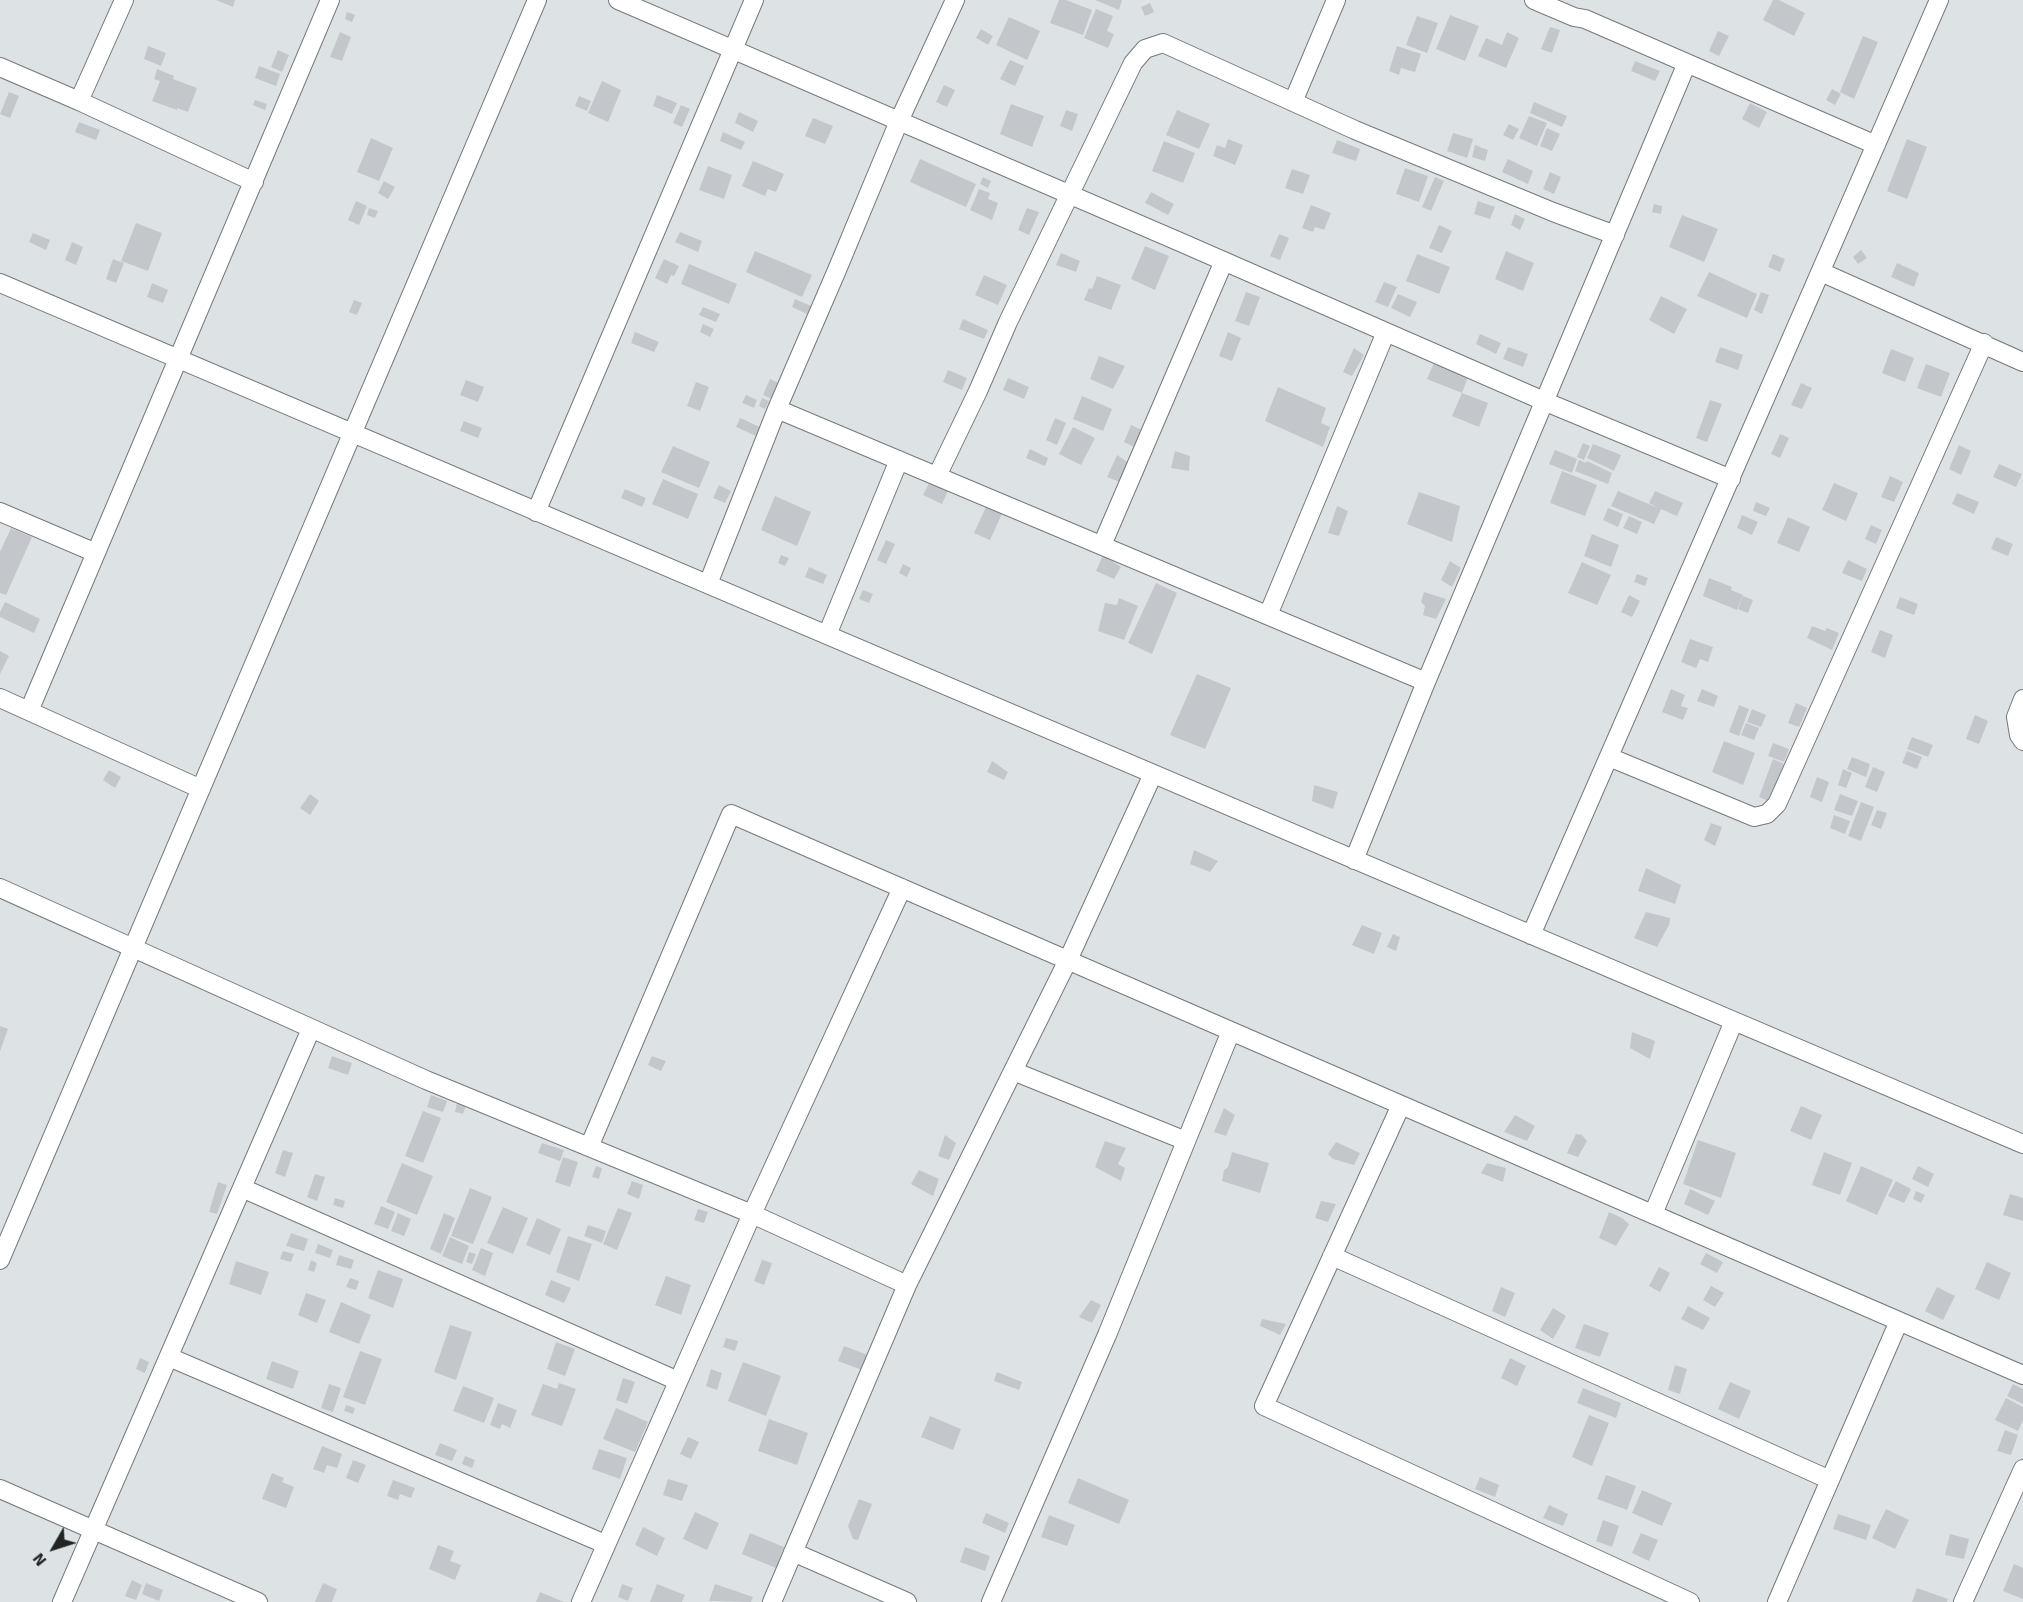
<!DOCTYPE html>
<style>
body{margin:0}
#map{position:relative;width:2023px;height:1602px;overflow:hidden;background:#dde3e5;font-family:Signika,sans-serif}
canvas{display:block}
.north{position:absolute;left:24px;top:1518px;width:60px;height:60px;-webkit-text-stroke:4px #dde3e5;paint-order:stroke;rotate:231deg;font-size:16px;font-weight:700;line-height:24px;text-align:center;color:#232525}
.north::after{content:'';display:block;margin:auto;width:21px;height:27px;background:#232525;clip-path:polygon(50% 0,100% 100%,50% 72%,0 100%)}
</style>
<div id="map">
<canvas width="2023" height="1602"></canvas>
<div class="north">N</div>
</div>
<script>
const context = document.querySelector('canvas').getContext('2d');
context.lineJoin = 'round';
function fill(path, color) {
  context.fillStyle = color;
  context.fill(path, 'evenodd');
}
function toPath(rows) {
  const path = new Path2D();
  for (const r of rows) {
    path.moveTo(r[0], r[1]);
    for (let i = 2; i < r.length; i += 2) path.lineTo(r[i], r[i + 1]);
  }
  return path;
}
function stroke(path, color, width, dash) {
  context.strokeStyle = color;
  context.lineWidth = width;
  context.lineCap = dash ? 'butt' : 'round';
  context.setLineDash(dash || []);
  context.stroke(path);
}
const building = toPath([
 [216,0,235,0,233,7],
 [1059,0,1066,0,1092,10,1083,35,1050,23],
 [1095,0,1122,0,1119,10],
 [1773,0,1779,0,1805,13,1794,36,1763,20],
 [1150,3,1154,12,1145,16,1141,7],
 [1096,9,1113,16,1107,31,1114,34,1108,48,1084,38],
 [347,12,355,15,352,22,345,19],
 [1450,15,1479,26,1465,61,1436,49],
 [1417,16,1438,23,1427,53,1406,45],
 [1009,17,1040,31,1027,60,996,45],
 [1550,27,1560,30,1552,53,1541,49],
 [981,29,993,36,988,45,976,38],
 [1718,31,1729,36,1719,56,1709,51],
 [340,32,351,37,342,61,330,57],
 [1507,32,1519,38,1506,68,1478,56,1486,38,1502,45],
 [1863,36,1878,42,1854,99,1840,92],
 [148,46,166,53,161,66,144,59],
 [1397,46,1421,54,1415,72,1401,68,1399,75,1389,71],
 [278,50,289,55,282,72,271,67],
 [1010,60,1024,66,1015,86,1000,79],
 [1635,61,1660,71,1655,81,1631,71],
 [259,66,280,74,276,86,255,78],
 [157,69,174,76,173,79,197,88,188,112,177,108,177,110,152,101,160,81,154,79],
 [602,81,621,90,608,122,588,113],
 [944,85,955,90,947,107,936,102],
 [1832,89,1841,94,1835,105,1826,100],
 [9,92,19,96,10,118,0,114],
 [657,95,677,103,672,114,653,106],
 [579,96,591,101,587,111,575,106],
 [255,100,267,104,265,110,253,105],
 [1534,102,1567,116,1562,127,1530,113],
 [1750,103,1767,112,1759,128,1742,119],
 [1011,104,1044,116,1032,147,1000,134],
 [681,105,690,109,682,127,673,123],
 [1066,110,1078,114,1072,131,1060,126],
 [1177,110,1210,124,1199,149,1166,135],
 [739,112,758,121,753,132,735,123],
 [1529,116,1547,123,1537,146,1519,138],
 [813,118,833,126,825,144,805,136],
 [79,122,100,130,96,140,75,132],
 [1509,124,1519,129,1513,140,1503,135],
 [1547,128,1560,134,1552,151,1540,146],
 [723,132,745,142,741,150,720,141],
 [1453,133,1473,139,1467,158,1447,151],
 [371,138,393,148,379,181,357,172],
 [1228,139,1243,145,1235,165,1213,156,1217,145,1225,148],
 [1907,139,1927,147,1907,199,1887,191],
 [1337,140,1360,149,1356,161,1332,153],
 [1164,141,1195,153,1183,183,1152,171],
 [1475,145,1488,150,1485,161,1472,157],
 [920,159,976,184,966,207,910,182],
 [1508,159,1533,171,1528,184,1502,172],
 [753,161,784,174,776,192,768,189,765,196,742,186],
 [708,166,732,175,724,199,699,190],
 [1405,168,1428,176,1419,202,1396,194],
 [1292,169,1310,175,1303,194,1285,188],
 [1550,172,1561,177,1554,194,1543,189],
 [983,177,991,181,988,188,980,184],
 [1435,177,1444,181,1431,211,1422,207],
 [384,181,395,187,388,199,378,193],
 [979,189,990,193,988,199,998,203,992,220,970,210],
 [1151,192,1174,204,1168,215,1145,203],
 [356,201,367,206,359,225,348,220],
 [1478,201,1495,207,1490,219,1474,214],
 [1654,204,1662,206,1661,214,1652,212],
 [1311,205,1331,213,1324,230,1315,227,1313,232,1302,228],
 [369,208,378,211,375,218,367,215],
 [1027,208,1039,212,1029,235,1018,230],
 [1515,214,1525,219,1520,230,1511,225],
 [1682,215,1718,229,1704,262,1669,247],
 [136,223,162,233,148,271,121,261],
 [1439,225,1452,231,1442,253,1429,248],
 [680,232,702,241,698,252,675,242],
 [33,233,50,240,46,250,29,242],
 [1279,234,1289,238,1280,260,1270,256],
 [72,242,83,247,76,265,65,260],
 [1145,246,1169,256,1155,290,1131,279],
 [1861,250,1867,258,1858,264,1853,257],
 [755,251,812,275,802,297,746,272],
 [1506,251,1534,263,1523,291,1495,279],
 [1061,253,1080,261,1076,272,1056,265],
 [1417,254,1450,267,1439,294,1406,281],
 [1773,254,1785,259,1780,272,1768,267],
 [113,259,124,263,116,283,106,279],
 [664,259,679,266,674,276,671,275,667,284,655,278],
 [1897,263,1919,273,1914,287,1891,277],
 [689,264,737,284,729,304,681,284],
 [1709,272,1757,294,1747,318,1697,296],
 [984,275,1007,285,998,305,975,295],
 [1097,276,1121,285,1111,310,1084,300,1089,288,1092,289],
 [1384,282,1397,287,1388,307,1375,302],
 [152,283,168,290,163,303,147,297],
 [1246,292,1260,297,1249,326,1235,321],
 [1761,292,1769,295,1762,314,1754,310],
 [1398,294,1417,302,1410,317,1391,308],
 [1661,296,1687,309,1674,334,1649,320],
 [795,299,811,306,807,314,792,307],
 [354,300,362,303,357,315,349,312],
 [703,307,720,314,716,322,699,315],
 [963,319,988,330,984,339,959,329],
 [703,324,714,329,710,337,700,332],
 [635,332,659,342,654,352,631,343],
 [1228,332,1241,338,1232,361,1219,356],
 [1480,334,1501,343,1496,354,1476,344],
 [1508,347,1528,354,1523,367,1503,359],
 [1720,347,1743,355,1738,370,1715,362],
 [1354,348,1364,355,1352,376,1343,372],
 [1891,349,1914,358,1905,382,1882,373],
 [1099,356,1125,366,1113,389,1090,379],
 [1434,363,1468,377,1462,393,1427,379],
 [1926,364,1950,373,1941,397,1917,388],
 [948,370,967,378,962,390,943,382],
 [1008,378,1029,387,1024,399,1003,390],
 [770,379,779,383,772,399,763,395],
 [466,380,484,387,478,402,460,395],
 [696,382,709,387,700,411,687,406],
 [1801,383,1812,388,1802,409,1791,405],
 [1278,387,1326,408,1321,423,1330,427,1323,447,1265,421],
 [1462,393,1488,403,1479,427,1452,416],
 [746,395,757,400,754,408,742,403],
 [1082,396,1112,409,1103,431,1073,419],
 [762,398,769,401,765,409,759,406],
 [1710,400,1722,404,1707,442,1696,438],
 [740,418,760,427,756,436,736,427],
 [1055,418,1066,423,1057,445,1046,440],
 [464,421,482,428,478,438,460,431],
 [1131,425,1142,430,1136,448,1124,442],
 [1073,427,1095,438,1081,465,1059,454],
 [1780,434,1789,438,1780,458,1771,454],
 [1583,443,1590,446,1584,460,1577,457],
 [1593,444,1621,455,1614,471,1587,458],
 [1959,445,1971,451,1961,475,1949,469],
 [673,446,710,462,699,488,661,472],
 [1030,449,1048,458,1045,466,1026,458],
 [1555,450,1577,459,1572,473,1549,464],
 [1175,451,1190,456,1189,471,1171,468],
 [1117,455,1129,463,1120,482,1107,477],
 [1579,460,1586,463,1587,461,1612,473,1608,484,1575,471],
 [1999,464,2022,474,2016,487,1993,477],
 [1562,471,1597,485,1585,516,1550,503],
 [1890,476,1903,482,1894,502,1881,497],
 [663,479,698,494,688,519,652,504],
 [929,483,948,491,942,504,923,495],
 [1834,483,1858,493,1846,521,1822,510],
 [719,485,731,491,725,503,713,498],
 [625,489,646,498,642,507,621,498],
 [1618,491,1658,508,1649,503,1655,491,1683,503,1677,516,1661,509,1654,524,1611,506],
 [1419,492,1460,506,1452,542,1407,524],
 [1957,493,1979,502,1974,514,1952,504],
 [775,496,811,512,797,546,761,530],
 [1756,502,1770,508,1766,516,1753,511],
 [1337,506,1348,511,1339,536,1328,533],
 [986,507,1002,514,990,540,974,533],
 [1608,508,1623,514,1618,527,1603,520],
 [1742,515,1758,522,1752,535,1737,528],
 [1629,516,1642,522,1637,534,1623,528],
 [1788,517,1810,527,1799,552,1777,543],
 [1871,525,1882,530,1876,544,1865,539],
 [11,528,32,537,6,595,0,593,0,552],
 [1592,534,1619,545,1611,567,1584,556],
 [1996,537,2013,544,2008,556,1991,549],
 [886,540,895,544,886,564,877,560],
 [781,555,789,558,785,566,778,563],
 [1103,555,1121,567,1114,579,1096,571],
 [1848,560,1867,569,1862,581,1842,573],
 [1450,561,1461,568,1452,587,1441,580],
 [1582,562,1611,575,1597,605,1568,593],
 [903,564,911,568,907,577,899,573],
 [809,567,827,575,823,584,805,577],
 [1637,574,1648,578,1645,586,1634,582],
 [1709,578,1732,587,1731,590,1743,595,1737,610,1703,596],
 [1156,583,1177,593,1152,654,1128,643],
 [863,590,873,594,869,603,859,599],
 [1424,592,1446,599,1436,619,1423,615,1425,606,1421,602],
 [1629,595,1640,601,1632,617,1621,612],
 [1743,596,1753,600,1748,613,1738,609],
 [1900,597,1918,604,1914,615,1896,608],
 [1119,598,1138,606,1124,640,1098,631,1105,603,1117,605],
 [5,602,40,619,34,633,0,617,0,612],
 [1812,626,1825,631,1827,628,1839,633,1832,650,1807,638],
 [1880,630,1893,635,1885,658,1871,652],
 [1690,639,1713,647,1708,662,1700,659,1696,668,1681,662],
 [0,651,9,656,0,674],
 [1197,674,1231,688,1205,749,1170,735],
 [1671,689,1685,695,1681,706,1688,708,1683,720,1662,712],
 [1702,689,1718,696,1714,707,1697,701],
 [1796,703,1807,708,1799,727,1788,723],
 [1739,705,1749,709,1739,736,1729,732],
 [1752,709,1766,715,1761,727,1747,722],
 [1975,715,1988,721,1979,744,1966,739],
 [1746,723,1759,728,1754,740,1741,735],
 [1912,737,1933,745,1928,757,1907,749],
 [1724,741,1755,753,1743,785,1712,772],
 [1773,743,1789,749,1784,762,1768,756],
 [1907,751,1922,757,1917,769,1902,763],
 [1852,757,1870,764,1866,777,1847,769],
 [1773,759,1784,764,1770,802,1759,797],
 [992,761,1008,772,1004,780,987,772],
 [1873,767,1885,772,1877,792,1865,787],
 [1843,769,1852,773,1846,788,1838,785],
 [109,770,121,777,115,788,103,780],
 [1817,777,1829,782,1822,802,1810,797],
 [1314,785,1338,792,1333,809,1312,801],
 [310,794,319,801,310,815,300,808],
 [1840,794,1858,801,1852,816,1834,810],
 [1861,802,1874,807,1861,841,1848,836],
 [1877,810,1887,813,1881,829,1871,825],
 [1834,815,1850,821,1845,834,1830,828],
 [1711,823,1722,827,1715,846,1704,840],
 [1194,850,1218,861,1210,872,1190,864],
 [1646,868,1681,885,1675,904,1638,891],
 [1646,912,1670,918,1669,925,1657,947,1634,938],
 [1362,925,1382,933,1374,954,1352,945],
 [1393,934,1400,937,1396,951,1387,947],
 [0,1026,8,1029,0,1051],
 [1632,1032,1655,1041,1650,1059,1630,1048],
 [332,1056,352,1063,348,1075,328,1068],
 [652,1056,666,1061,661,1071,648,1065],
 [431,1095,447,1101,443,1112,427,1107],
 [457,1103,466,1105,463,1114,455,1112],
 [1801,1106,1822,1115,1811,1140,1790,1131],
 [1224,1108,1235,1115,1226,1136,1214,1132],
 [423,1111,441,1118,423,1163,405,1156],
 [1515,1115,1535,1126,1527,1141,1504,1132],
 [1576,1134,1582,1135,1587,1141,1578,1157,1567,1153],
 [945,1135,956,1143,949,1160,938,1156],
 [1698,1140,1736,1153,1721,1198,1683,1184],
 [1105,1141,1126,1148,1118,1164,1125,1168,1121,1181,1095,1167],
 [1336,1142,1360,1153,1354,1165,1333,1159,1328,1154],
 [542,1143,564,1150,560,1161,538,1153],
 [283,1150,293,1153,285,1177,275,1173],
 [1232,1152,1269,1163,1260,1193,1222,1181,1224,1170,1228,1167],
 [1824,1152,1852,1163,1840,1195,1812,1185],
 [563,1157,578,1162,570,1187,555,1182],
 [402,1163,433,1176,417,1215,386,1202],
 [1487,1163,1506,1168,1503,1182,1481,1173],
 [596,1166,602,1168,599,1179,592,1177],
 [1861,1166,1893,1180,1877,1215,1846,1201],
 [1918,1166,1934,1174,1928,1187,1912,1179],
 [919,1170,939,1179,933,1196,911,1184],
 [315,1174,325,1177,317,1201,307,1197],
 [632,1181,643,1185,639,1199,627,1194],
 [1896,1181,1911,1189,1904,1203,1888,1196],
 [218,1182,227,1185,217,1214,209,1212],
 [470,1188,492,1197,473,1244,451,1236],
 [1690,1189,1715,1201,1708,1215,1684,1204],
 [1916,1191,1925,1195,1921,1203,1913,1199],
 [2010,1194,2023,1198,2023,1221,2003,1215],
 [335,1198,345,1201,343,1208,333,1205],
 [1321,1201,1336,1204,1328,1222,1315,1218],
 [381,1206,395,1212,388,1229,374,1224],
 [503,1207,528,1218,513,1254,487,1243],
 [618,1208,632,1213,617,1250,603,1244],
 [698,1209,708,1212,704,1223,694,1220],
 [1609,1212,1622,1218,1629,1224,1616,1246,1599,1238],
 [398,1213,411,1219,404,1236,391,1231],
 [444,1213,455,1218,441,1254,430,1249],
 [537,1218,561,1229,550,1255,526,1245],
 [588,1225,606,1231,602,1243,584,1236],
 [291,1233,308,1239,304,1251,286,1246],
 [568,1236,592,1244,579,1281,556,1272],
 [450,1237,469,1246,462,1264,442,1256],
 [318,1244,333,1250,330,1258,315,1253],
 [481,1248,493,1253,485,1276,472,1270],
 [283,1251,294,1254,291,1262,280,1259],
 [469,1252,476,1254,472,1264,466,1262],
 [1706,1253,1723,1262,1717,1273,1700,1264],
 [339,1255,354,1260,351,1269,336,1265],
 [311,1260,317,1263,314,1272,308,1270],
 [762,1260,772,1263,764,1285,754,1281],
 [236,1261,269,1272,261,1295,229,1284],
 [1987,1262,2011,1273,1999,1300,1975,1289],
 [1659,1267,1670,1273,1660,1292,1649,1286],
 [378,1270,403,1279,393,1308,368,1298],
 [666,1276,691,1285,681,1315,655,1305],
 [350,1278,359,1281,356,1290,346,1287],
 [551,1280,571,1288,564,1303,545,1295],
 [1711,1286,1724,1293,1715,1307,1703,1300],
 [1501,1287,1515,1293,1505,1317,1492,1311],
 [1937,1287,1955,1296,1943,1320,1925,1311],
 [306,1293,326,1300,317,1323,298,1315],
 [1091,1300,1101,1305,1092,1323,1079,1317],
 [341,1302,371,1315,359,1344,329,1332],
 [1688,1306,1710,1318,1703,1330,1681,1319],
 [1553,1308,1566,1316,1553,1339,1540,1330],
 [1262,1319,1286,1324,1280,1335,1260,1326],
 [1584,1324,1609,1333,1600,1357,1575,1348],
 [450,1325,472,1332,456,1380,434,1372],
 [726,1338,738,1341,735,1351,723,1347],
 [556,1342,575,1349,565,1376,547,1369],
 [844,1346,868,1355,862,1370,838,1361],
 [360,1351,382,1359,365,1405,343,1397],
 [140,1358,149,1362,145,1373,136,1369],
 [1510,1358,1526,1366,1517,1386,1501,1378],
 [272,1361,299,1371,293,1389,266,1379],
 [743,1362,781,1376,766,1416,728,1401],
 [1675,1365,1687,1369,1680,1394,1668,1390],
 [711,1369,722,1373,717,1390,706,1386],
 [997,1372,1022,1382,1019,1390,994,1381],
 [623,1378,635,1382,627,1404,616,1400],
 [1730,1382,1751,1391,1739,1419,1718,1409],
 [559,1383,576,1389,562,1426,531,1415,543,1384,557,1389],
 [329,1384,341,1388,333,1412,321,1408],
 [2013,1384,2023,1389,2023,1404,2007,1396],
 [463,1386,494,1398,484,1423,453,1411],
 [1583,1388,1621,1403,1616,1418,1577,1403],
 [2006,1398,2023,1407,2023,1420,2018,1431,1995,1420],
 [498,1403,517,1410,510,1428,502,1424,500,1429,490,1425],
 [346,1405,355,1408,353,1414,344,1411],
 [616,1408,648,1422,635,1452,603,1439],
 [1589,1415,1609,1423,1592,1466,1572,1457],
 [930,1416,961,1429,953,1450,921,1437],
 [769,1419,808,1433,797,1465,758,1451],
 [2005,1430,2018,1435,2011,1455,1997,1451],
 [688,1437,699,1442,691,1459,680,1454],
 [440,1443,457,1450,452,1461,435,1455],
 [322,1446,342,1454,337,1468,327,1465,324,1473,313,1469],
 [599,1449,627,1458,620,1479,592,1469],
 [465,1456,475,1460,472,1468,462,1464],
 [353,1460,366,1465,358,1483,346,1478],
 [272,1473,284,1478,282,1482,294,1487,286,1508,262,1499],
 [1606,1475,1636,1486,1627,1510,1597,1499],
 [1480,1477,1499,1485,1495,1497,1475,1489],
 [1078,1478,1129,1500,1119,1524,1068,1503],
 [668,1479,688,1485,682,1501,663,1495],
 [393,1480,415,1488,411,1498,400,1494,398,1500,387,1496],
 [1642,1490,1672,1503,1662,1526,1632,1513],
 [859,1499,872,1504,858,1540,853,1539,848,1526],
 [1549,1505,1568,1514,1563,1526,1543,1518],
 [1886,1509,1909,1520,1895,1549,1872,1538],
 [695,1512,719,1523,707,1550,683,1539],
 [986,1513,1009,1523,1005,1533,982,1523],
 [1838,1514,1871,1525,1866,1540,1833,1529],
 [1049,1515,1075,1525,1067,1546,1041,1537],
 [1603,1520,1619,1526,1612,1547,1596,1541],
 [643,1527,665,1538,657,1556,635,1545],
 [750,1533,784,1547,776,1568,742,1554],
 [1641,1533,1658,1540,1649,1561,1632,1553],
 [1950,1534,1969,1539,1964,1559,1945,1555],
 [438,1545,454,1551,450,1561,461,1565,455,1580,429,1569],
 [965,1547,990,1556,985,1571,960,1562],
 [2014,1564,2023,1568,2023,1599,2003,1591],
 [132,1580,142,1585,136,1600,125,1596],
 [146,1583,163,1590,159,1601,142,1594],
 [323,1583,337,1589,332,1602,315,1602],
 [622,1584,633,1588,628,1601,618,1597],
 [657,1584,685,1595,682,1602,650,1602],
 [715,1584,753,1597,751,1602,709,1601],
 [1917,1588,1948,1599,1947,1602,1912,1602],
 [540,1592,564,1602,536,1602]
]);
const minor = toPath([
 [618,0,1180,242,1546,402,1731,479],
 [1534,0,1574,17,1585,19,1876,145],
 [0,67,79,101,254,182],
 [79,101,124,0],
 [1293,102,1336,0],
 [1821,272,2023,362],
 [0,283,2023,1144],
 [777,409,1426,682],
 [937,476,978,391,1008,322,1133,63,1145,49,1163,43,1355,130,1553,212,1615,235],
 [0,512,96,553],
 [536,512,754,0],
 [1102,545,1224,261],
 [708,584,777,409,837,270,899,121,955,0],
 [1268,615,1386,332],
 [827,635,899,460],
 [0,698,201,789],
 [2023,699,2016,717,2019,735,2023,741],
 [29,711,330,0],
 [1609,757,1754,817,1767,814,1777,804,1984,343],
 [1354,860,1426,682,1687,63],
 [0,888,426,1080,752,1214,907,1285],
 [1531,935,1939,0],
 [1013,1071,1186,1141],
 [1401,1105,1264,1406,1690,1602],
 [589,1147,731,814,2023,1375],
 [242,1188,678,1381],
 [1653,1214,1734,1021],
 [1332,1256,1830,1480],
 [0,1260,537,0],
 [169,1357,605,1544],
 [0,1489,258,1602],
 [793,1552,907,1602],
 [62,1602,311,1029],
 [581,1602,752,1214,902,888],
 [772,1602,907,1285,1068,960,1153,774],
 [991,1602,1107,1335,1231,1031],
 [1777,1602,1899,1321],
 [1963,1602,2023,1469]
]);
fill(building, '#c3c7cb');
stroke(minor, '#74797b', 20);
stroke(minor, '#fff', 18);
</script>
